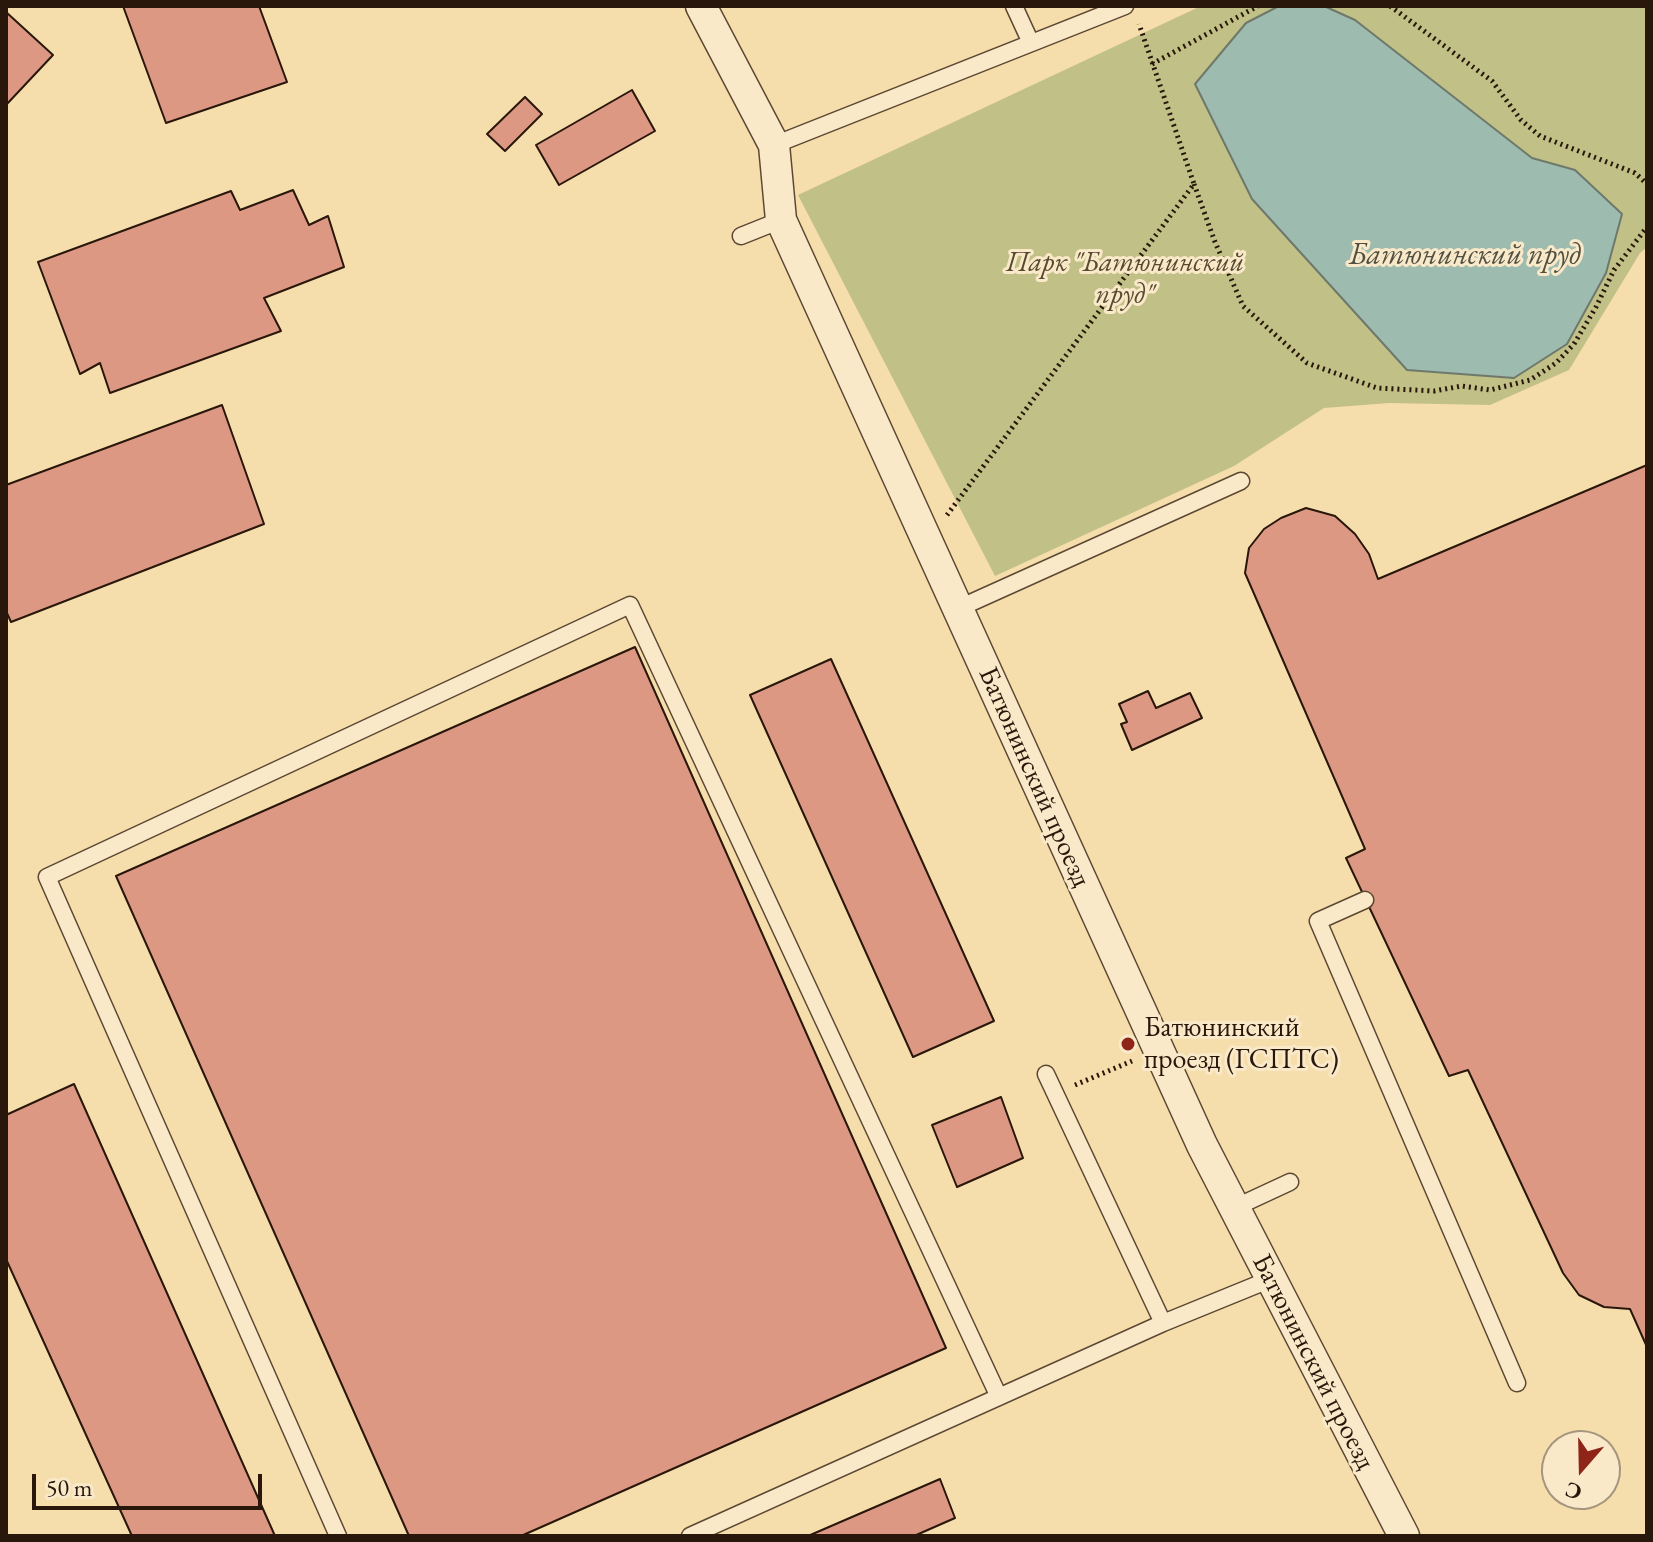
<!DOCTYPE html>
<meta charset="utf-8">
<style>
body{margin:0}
#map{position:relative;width:1653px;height:1542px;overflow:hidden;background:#f6ddac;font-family:"EB Garamond",serif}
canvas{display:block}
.frame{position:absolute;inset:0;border:8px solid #28170a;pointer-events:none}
.north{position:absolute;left:1541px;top:1430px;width:80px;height:80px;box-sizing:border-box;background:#f9e9c9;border:2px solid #a5957d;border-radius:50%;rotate:200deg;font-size:22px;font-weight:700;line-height:32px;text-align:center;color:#28170a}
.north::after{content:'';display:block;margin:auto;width:28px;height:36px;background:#8f2418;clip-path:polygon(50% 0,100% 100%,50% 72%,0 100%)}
.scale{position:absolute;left:32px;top:1474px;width:230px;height:36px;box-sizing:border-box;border:4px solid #28170a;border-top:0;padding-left:10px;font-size:24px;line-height:28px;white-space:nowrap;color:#28170a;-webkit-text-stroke:6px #f9e9c9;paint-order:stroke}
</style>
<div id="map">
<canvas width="1653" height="1542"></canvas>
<div class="frame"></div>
<div class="north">С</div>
<div class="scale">50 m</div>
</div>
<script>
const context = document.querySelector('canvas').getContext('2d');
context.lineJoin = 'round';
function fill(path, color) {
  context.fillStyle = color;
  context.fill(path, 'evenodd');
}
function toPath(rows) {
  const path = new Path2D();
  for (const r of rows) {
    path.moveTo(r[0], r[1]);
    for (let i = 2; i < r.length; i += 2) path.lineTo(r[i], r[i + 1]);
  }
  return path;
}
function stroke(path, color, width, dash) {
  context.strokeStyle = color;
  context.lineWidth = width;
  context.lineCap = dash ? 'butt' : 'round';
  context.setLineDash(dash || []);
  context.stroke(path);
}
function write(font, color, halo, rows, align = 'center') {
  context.font = font + ' "EB Garamond",serif';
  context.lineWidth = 6;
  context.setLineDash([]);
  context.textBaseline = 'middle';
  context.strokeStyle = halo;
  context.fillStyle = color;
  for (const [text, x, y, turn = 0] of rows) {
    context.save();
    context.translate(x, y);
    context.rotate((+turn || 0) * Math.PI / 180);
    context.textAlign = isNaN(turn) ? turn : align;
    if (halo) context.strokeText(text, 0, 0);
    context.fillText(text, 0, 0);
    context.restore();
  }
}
const green = toPath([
 [1201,6,1647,6,1647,247,1640,253,1569,370,1490,405,1389,403,1324,408,1234,466,995,576,798,195]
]);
const water = toPath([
 [1279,6,1324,6,1355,20,1532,158,1575,170,1622,214,1606,273,1567,344,1514,378,1407,370,1252,199,1195,84,1246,23,1279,6]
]);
const building = toPath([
 [123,6,259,6,287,82,166,123,123,6],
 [6,12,53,55,6,105,6,12],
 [632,90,655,131,559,185,536,145,632,90],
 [525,97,542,114,505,151,487,134,525,97],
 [293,190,309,225,328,216,344,267,264,298,281,331,110,393,100,363,80,374,38,262,231,191,240,210,293,190],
 [222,405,264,524,11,622,6,611,6,485,222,405],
 [1647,465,1647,1347,1630,1309,1604,1307,1579,1295,1563,1273,1468,1070,1449,1076,1346,858,1365,849,1245,573,1249,548,1264,529,1281,518,1306,508,1335,516,1355,534,1369,554,1378,579,1647,465],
 [635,647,946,1348,521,1536,409,1536,116,876,635,647],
 [831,659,994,1021,913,1057,750,695,831,659],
 [1148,691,1156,708,1190,693,1202,718,1132,750,1121,724,1127,722,1119,704,1148,691],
 [74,1084,275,1536,132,1536,6,1259,6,1115,74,1084],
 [1001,1097,1023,1158,957,1187,932,1125,1001,1097],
 [940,1479,955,1518,914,1536,808,1536,940,1479]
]);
const path = toPath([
 [1390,6,1492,81,1521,120,1540,136,1635,173,1647,184],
 [1152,64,1258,6],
 [1194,184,1215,242,1243,306,1307,363,1377,388,1434,391,1462,386,1490,390,1530,380,1556,363,1574,344,1596,307,1614,270,1647,227],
 [947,515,1194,184,1139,24],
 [1075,1085,1132,1061]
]);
const service = toPath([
 [1014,6,1031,43],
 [774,145,1125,6],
 [741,236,781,220],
 [957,609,1241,481],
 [1365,900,1318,921,1517,1383],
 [1046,1074,1163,1323,1271,1279],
 [1234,1208,1290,1182],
 [338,1536,47,877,630,605,999,1397],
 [690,1536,1163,1323]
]);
const minor = toPath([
 [701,6,774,145,781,220,1202,1145,1404,1536]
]);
const markers = [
 [1128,1044,8,"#8f2418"]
];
const parkNames = [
 ["Парк \"Батюнинский",1125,263],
 ["пруд\"",1125,295]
];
const streetNames = [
 ["Батюнинский проезд",1034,777,66],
 ["Батюнинский проезд",1313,1362,63]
];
const poiNames = [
 ["Батюнинский",1144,1028],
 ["проезд (ГСПТС)",1144,1060]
];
const waterNames = [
 ["Батюнинский пруд",1465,256]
];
fill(green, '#c1c086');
fill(water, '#9dbbae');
stroke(water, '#6e796c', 2);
fill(building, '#dd9884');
stroke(building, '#28170a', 2);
stroke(service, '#5c4832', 19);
stroke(minor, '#5c4832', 33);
stroke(path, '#28170a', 5, [2, 4]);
stroke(service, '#f9e9c9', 16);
stroke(minor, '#f9e9c9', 30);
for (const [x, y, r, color] of markers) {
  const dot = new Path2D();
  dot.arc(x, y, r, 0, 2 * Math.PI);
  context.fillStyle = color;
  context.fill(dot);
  stroke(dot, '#f9e9c9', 3);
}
write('italic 28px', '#564a2f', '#f9e9c9', parkNames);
write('28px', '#28170a', '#f9e9c9', streetNames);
write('28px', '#28170a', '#f9e9c9', poiNames, 'left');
write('italic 30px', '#515043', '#f9e9c9', waterNames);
</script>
